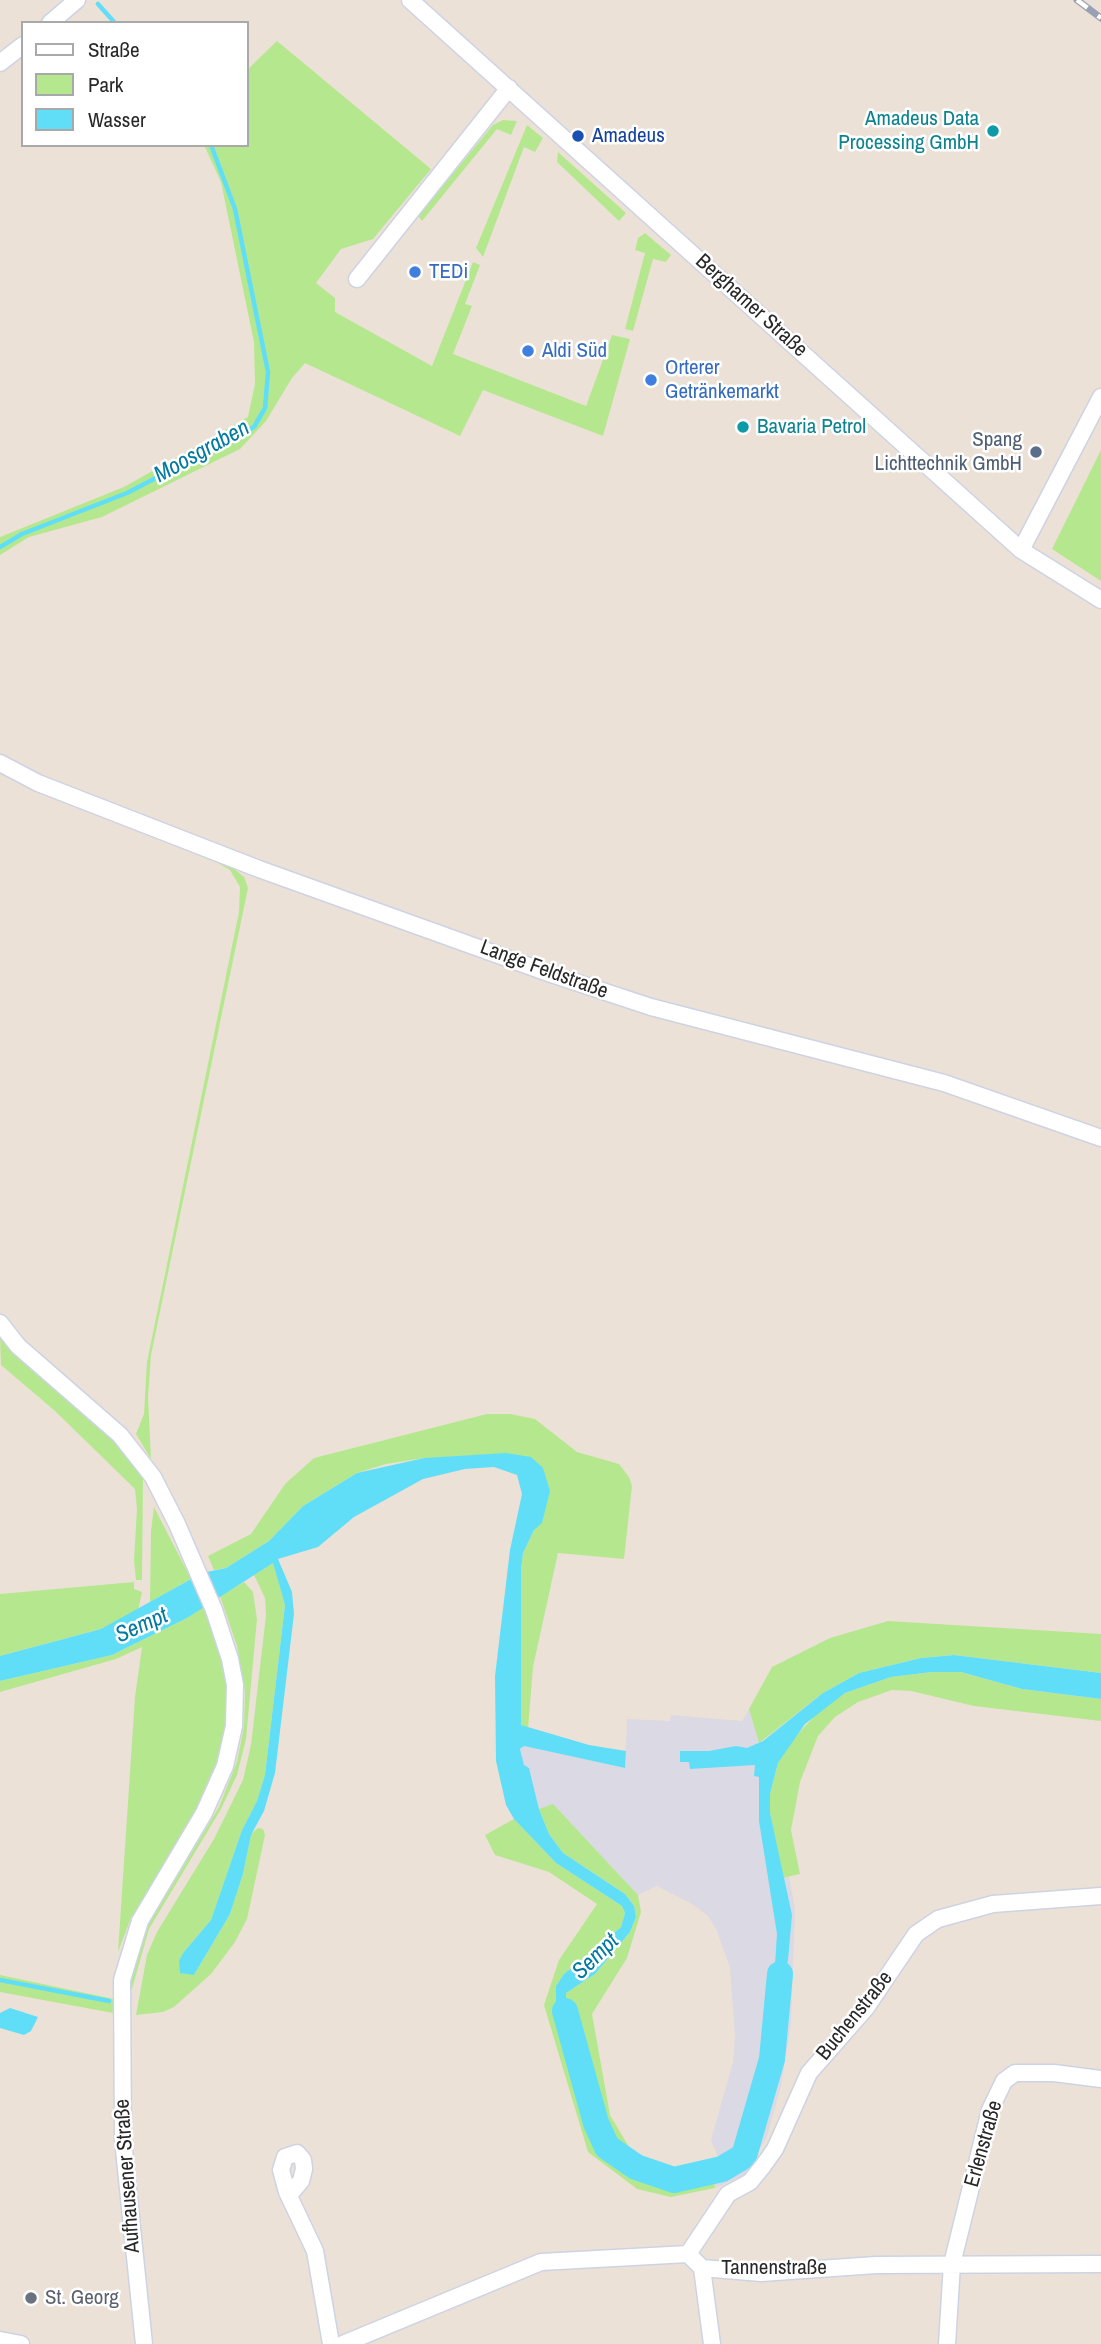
<!DOCTYPE html>
<meta charset="utf-8">
<style>
body{margin:0}
#map{position:relative;width:1101px;height:2344px;overflow:hidden;background:#ece1d7;font-family:"Archivo Narrow",sans-serif}
canvas{display:block}
.legend{position:absolute;left:21px;top:21px;width:228px;height:126px;box-sizing:border-box;background:#fff;border:2px solid #a9a9a9;margin:0;padding:9px 12px;list-style:none;font-size:21px;color:#282828}
.legend li{display:flex;align-items:center;gap:14px;height:35px}
.legend b{width:35px;border:2px solid #a9a9a9}
</style>
<div id="map">
<canvas width="1101" height="2344"></canvas>
<ul class="legend">
<li><b style="height:9px;background:#fff"></b>Straße</li>
<li><b style="height:19px;background:#b5e88e"></b>Park</li>
<li><b style="height:19px;background:#60def8"></b>Wasser</li>
</ul>
</div>
<script>
const context = document.querySelector('canvas').getContext('2d');
context.lineJoin = 'round';
function fill(path, color) {
  context.fillStyle = color;
  context.fill(path, 'evenodd');
}
function toPath(rows) {
  const path = new Path2D();
  for (const r of rows) {
    path.moveTo(r[0], r[1]);
    for (let i = 2; i < r.length; i += 2) path.lineTo(r[i], r[i + 1]);
  }
  return path;
}
function stroke(path, color, width, dash) {
  context.strokeStyle = color;
  context.lineWidth = width;
  context.lineCap = dash ? 'butt' : 'round';
  context.setLineDash(dash || []);
  context.stroke(path);
}
function write(font, color, halo, rows, align = 'center') {
  context.font = font + ' "Archivo Narrow",sans-serif';
  context.lineWidth = 5;
  context.setLineDash([]);
  context.textBaseline = 'middle';
  context.strokeStyle = halo;
  context.fillStyle = color;
  for (const [text, x, y, turn = 0] of rows) {
    context.save();
    context.translate(x, y);
    context.rotate((+turn || 0) * Math.PI / 180);
    context.textAlign = isNaN(turn) ? turn : align;
    if (halo) context.strokeText(text, 0, 0);
    context.fillText(text, 0, 0);
    context.restore();
  }
}
const industrial = toPath([
 [749,1709,759,1743,783,1877,789,1876,795,1909,791,2024,781,2086,767,2137,744,2175,715,2188,711,2167,718,2157,711,2140,733,2062,735,2036,730,1968,717,1931,708,1916,694,1905,657,1886,638,1895,553,1805,539,1809,529,1768,524,1766,520,1749,524,1746,625,1768,627,1719,670,1721,671,1715,742,1721]
]);
const green = toPath([
 [277,41,431,169,373,239,341,249,316,283,335,298,335,312,432,366,473,262,480,265,465,304,472,306,453,354,586,406,612,335,630,339,603,436,483,390,460,436,305,363,292,378,266,421,240,449,102,517,29,537,0,555,0,537,124,487,248,417,255,384,254,342,221,182,204,145,247,145,247,70],
 [503,120,517,121,511,135,497,129,422,221,418,216,493,125],
 [527,125,543,138,535,152,524,147,483,257,476,248],
 [558,152,626,213,619,221,557,162],
 [645,233,671,255,666,262,653,259,633,331,625,329,645,253,635,250,638,238],
 [1101,450,1101,581,1052,549],
 [0,770,227,863,244,877,248,888,151,1355,148,1397,151,1459,136,1434,144,1414,147,1362,239,912,240,887,230,870,209,858,39,793,0,774],
 [0,1335,31,1368,114,1440,143,1475,142,1580,136,1580,134,1560,137,1509,135,1489,55,1411,1,1365],
 [487,1414,510,1414,535,1419,577,1452,619,1464,629,1477,632,1486,624,1559,558,1553,533,1667,528,1729,521,1725,521,1569,523,1553,534,1530,543,1468,424,1458,386,1464,357,1473,303,1506,269,1541,226,1568,214,1570,208,1556,251,1534,285,1484,314,1458],
 [154,1507,191,1579,150,1602,151,1531],
 [273,1562,285,1605,265,1775,257,1801,242,1830,211,1920,183,1953,194,1975,230,1914,243,1874,251,1834,258,1828,263,1829,265,1835,247,1919,235,1942,211,1974,174,2007,163,2012,136,2015,147,1955,157,1932,214,1839,243,1780,251,1745,266,1615,265,1598,254,1575],
 [134,1582,134,1589,142,1592,138,1611,101,1629,0,1656,0,1594],
 [244,1582,253,1592,257,1619,246,1739,237,1775,221,1809,149,1929,132,1989,129,1989,146,1928,219,1807,237,1762,244,1726,245,1692,237,1646,220,1596],
 [203,1607,213,1625,226,1669,229,1714,222,1758,196,1815,131,1918,118,1952,135,1697,142,1647,116,1659,0,1692,0,1681,112,1655,187,1618],
 [888,1621,1101,1634,1101,1673,954,1655,921,1658,859,1673,823,1693,759,1743,749,1709,772,1667,830,1638],
 [932,1672,961,1672,1022,1689,1101,1699,1101,1721,974,1706,911,1691,892,1690,858,1702,835,1717,818,1736,800,1782,791,1830,800,1874,782,1878,770,1813,770,1794,778,1763,794,1738,823,1707,845,1693,891,1677],
 [553,1804,638,1895,641,1912,627,1958,592,2014,610,2115,632,2152,665,2168,688,2167,718,2157,711,2167,715,2188,671,2197,637,2189,588,2152,544,2005,559,1960,597,1904,549,1872,495,1855,485,1835,514,1819,556,1863,622,1906,625,1913,621,1927,564,1974,556,1986,578,2043,566,2007,566,1993,595,1974,630,1932,636,1917,634,1906,625,1894,563,1853,549,1834,539,1809],
 [0,1975,114,1999,113,2013,0,1992]
]);
const water = toPath([
 [506,1453,531,1457,543,1468,550,1491,542,1523,534,1530,523,1553,521,1569,521,1725,589,1745,626,1751,625,1768,524,1746,520,1749,524,1765,529,1768,539,1809,549,1834,563,1853,625,1894,634,1906,636,1917,630,1932,595,1974,566,1993,566,2007,578,2043,571,2047,556,2008,556,1986,564,1974,621,1927,625,1913,622,1906,556,1863,514,1819,506,1805,496,1761,495,1676,510,1550,522,1494,517,1475,494,1467,465,1469,423,1479,354,1517,318,1547,278,1559,292,1592,294,1614,275,1773,264,1811,251,1835,243,1874,230,1914,194,1975,180,1973,179,1961,183,1953,211,1920,242,1830,257,1801,265,1775,285,1605,273,1563,187,1618,112,1655,0,1681,0,1656,101,1629,202,1573,226,1568,269,1541,303,1506,357,1473,424,1458],
 [954,1655,1101,1673,1101,1699,1022,1689,961,1672,932,1672,891,1677,845,1693,805,1724,778,1763,770,1794,770,1813,792,1915,788,1960,776,2010,773,1996,777,1934,759,1821,759,1777,754,1776,755,1765,690,1769,689,1762,680,1762,680,1751,709,1751,736,1746,747,1748,763,1741,823,1693,859,1673,921,1658],
 [10,2008,38,2017,31,2031,24,2035,0,2028,0,2013]
]);
const stream = toPath([
 [98,4,115,23],
 [0,547,22,534,127,493,254,427,265,408,268,372,235,209,211,145],
 [0,1980,109,2001]
]);
const river = toPath([
 [565,2011,596,2123,607,2147,636,2167,674,2180,722,2169,744,2156,772,2059,780,1974]
]);
const street = toPath([
 [410,0,1021,550,1101,600],
 [50,23,77,0],
 [0,63,23,45],
 [357,279,509,88],
 [1021,550,1101,397],
 [0,763,38,783,259,869,554,975,651,1007,944,1083,1101,1138],
 [0,1323,18,1346,120,1435,153,1477,177,1524,214,1610,230,1659,235,1685,234,1726,225,1766,204,1813,140,1921,122,1980,123,2140,144,2344],
 [289,2195,301,2181,304,2169,303,2160,297,2153,285,2157,281,2170,287,2192,315,2251,331,2344],
 [688,2254,728,2194,750,2182,763,2166,775,2149,809,2073,866,2008,916,1934,938,1919,993,1904,1101,1896],
 [702,2268,712,2344],
 [0,2340,21,2344],
 [343,2344,541,2262,688,2254,702,2268,761,2273,876,2265,1101,2264],
 [947,2344,952,2264,990,2110,1004,2081,1015,2073,1054,2073,1101,2079]
]);
const rail = toPath([
 [1077,0,1101,18]
]);
const markers = [
 [993,131,7,"#0f9aa8"],
 [578,136,7,"#1a4fb4"],
 [415,272,7,"#3f7fe0"],
 [528,351,7,"#3f7fe0"],
 [651,380,7,"#3f7fe0"],
 [743,427,7,"#0f9aa8"],
 [1036,452,7,"#5c6f8a"],
 [31,2298,7,"#6b7280"]
];
const cultureNames = [
 ["Amadeus Data",979,119],
 ["Processing GmbH",979,143],
 ["Bavaria Petrol",757,427,"left"]
];
const transitNames = [
 ["Amadeus",592,136]
];
const shopNames = [
 ["TEDi",429,272],
 ["Aldi Süd",542,351],
 ["Orterer",665,368],
 ["Getränkemarkt",665,392]
];
const streetNames = [
 ["Berghamer Straße",751,306,42],
 ["Lange Feldstraße",544,970,20],
 ["Buchenstraße",855,2016,-51],
 ["Erlenstraße",984,2144,-74],
 ["Aufhausener Straße",128,2176,-94],
 ["Tannenstraße",774,2268]
];
const serviceNames = [
 ["Spang",1022,440],
 ["Lichttechnik GmbH",1022,464]
];
const worshipNames = [
 ["St. Georg",45,2298]
];
const waterNames = [
 ["Moosgraben",202,452,-29],
 ["Sempt",142,1626,-24],
 ["Sempt",596,1957,-44]
];
fill(industrial, '#dbd9e3');
fill(green, '#b5e88e');
fill(water, '#60def8');
stroke(stream, '#60def8', 4.5);
stroke(river, '#60def8', 26);
stroke(street, '#cdd3e3', 19);
stroke(street, '#fff', 16);
stroke(rail, '#9aa0b4', 7);
stroke(rail, '#fff', 4.5, [13]);
for (const [x, y, r, color] of markers) {
  const dot = new Path2D();
  dot.arc(x, y, r, 0, 2 * Math.PI);
  context.fillStyle = color;
  context.fill(dot);
  stroke(dot, '#fff', 2.5);
}
write('21px', '#0d838f', '#fff', cultureNames, 'right');
write('21px', '#164399', '#fff', transitNames, 'left');
write('21px', '#366cbe', '#fff', shopNames, 'left');
write('21px', '#282828', '#fff', streetNames);
write('21px', '#4e5e75', '#fff', serviceNames, 'right');
write('21px', '#5b616d', '#fff', worshipNames, 'left');
write('italic 23px', '#0279a1', '#fff', waterNames);
</script>
